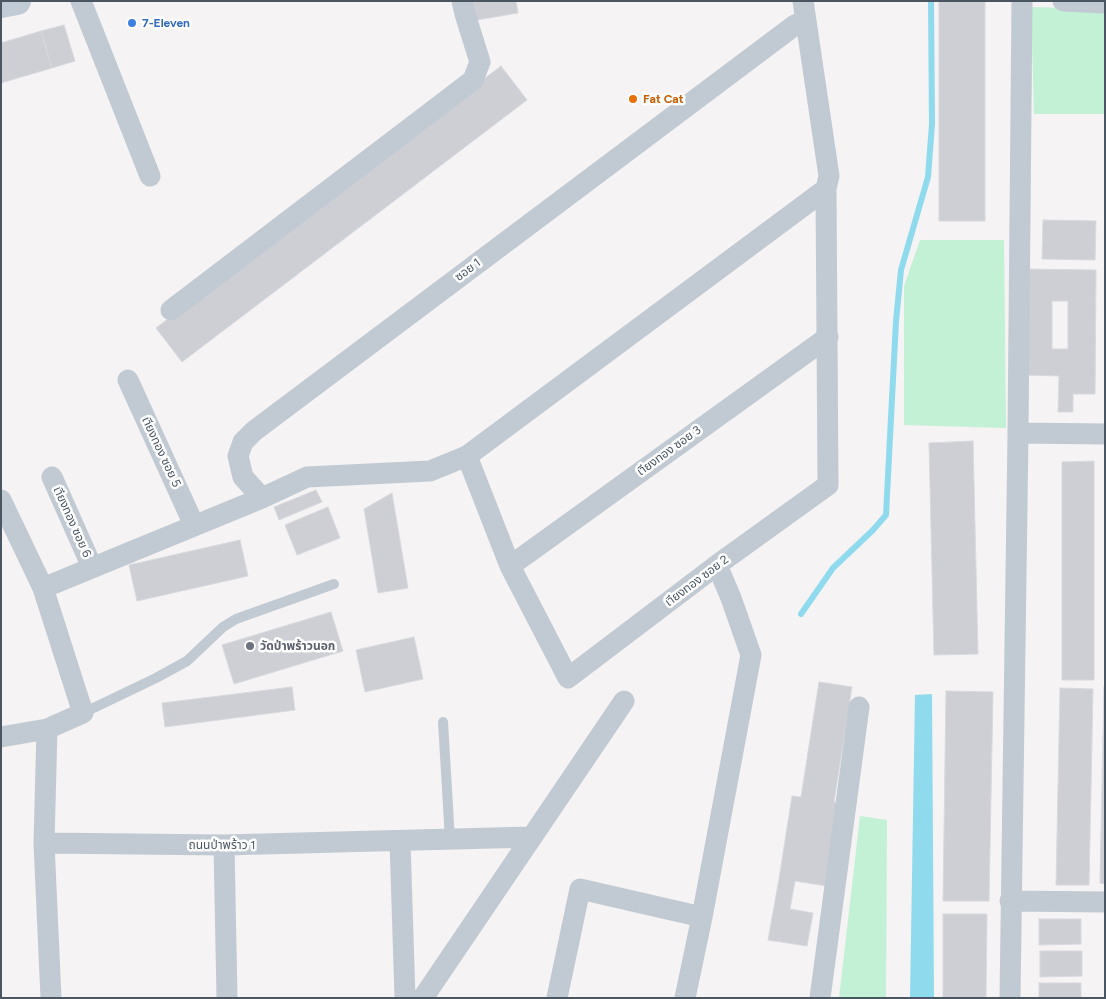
<!DOCTYPE html>
<meta charset="utf-8">
<style>
body{margin:0}
#map{position:relative;width:1106px;height:999px;overflow:hidden;background:#f5f3f3;font-family:Figtree,sans-serif}
canvas{display:block}
.frame{position:absolute;inset:0;border:2px solid #4a5661;pointer-events:none}
</style>
<div id="map">
<canvas width="1106" height="999"></canvas>
<div class="frame"></div>
</div>
<script>
const context = document.querySelector('canvas').getContext('2d');
context.lineJoin = 'round';
function fill(path, color) {
  context.fillStyle = color;
  context.fill(path, 'evenodd');
}
function toPath(rows) {
  const path = new Path2D();
  for (const r of rows) {
    path.moveTo(r[0], r[1]);
    for (let i = 2; i < r.length; i += 2) path.lineTo(r[i], r[i + 1]);
  }
  return path;
}
function stroke(path, color, width, dash) {
  context.strokeStyle = color;
  context.lineWidth = width;
  context.lineCap = dash ? 'butt' : 'round';
  context.setLineDash(dash || []);
  context.stroke(path);
}
function write(font, color, halo, rows, align = 'center') {
  context.font = font + ' Figtree,"Noto Sans Thai",sans-serif';
  context.lineWidth = 5;
  context.setLineDash([]);
  context.textBaseline = 'middle';
  context.strokeStyle = halo;
  context.fillStyle = color;
  for (const [text, x, y, turn = 0] of rows) {
    context.save();
    context.translate(x, y);
    context.rotate((+turn || 0) * Math.PI / 180);
    context.textAlign = isNaN(turn) ? turn : align;
    if (halo) context.strokeText(text, 0, 0);
    context.fillText(text, 0, 0);
    context.restore();
  }
}
const green = toPath([
 [1031,7,1105,9,1105,114,1034,114],
 [920,240,1004,240,1006,428,904,425,904,286],
 [860,816,887,820,886,998,839,998]
]);
const water = toPath([
 [932,694,934,998,910,998,915,695]
]);
const stream = toPath([
 [801,614,833,568,873,530,886,515,896,321,901,270,928,177,932,124,931,1]
]);
const building = toPath([
 [467,1,516,1,518,13,471,21,467,1],
 [939,1,985,1,985,221,939,221,939,1],
 [64,25,75,61,52,68,41,31,64,25],
 [41,31,52,68,1,83,1,43,41,31],
 [501,66,527,100,182,362,156,328,501,66],
 [1043,220,1096,221,1095,260,1042,259,1043,220],
 [1024,269,1096,270,1095,394,1073,394,1073,412,1058,412,1059,376,1023,375,1024,269],
 [1052,301,1068,301,1068,349,1052,349,1052,301],
 [973,441,978,654,934,655,929,443,973,441],
 [1094,461,1094,680,1062,680,1062,462,1094,461],
 [316,490,322,502,279,520,274,507,316,490],
 [392,493,408,588,378,593,364,509,392,493],
 [328,507,340,538,297,555,285,525,328,507],
 [240,540,248,576,137,601,129,565,240,540],
 [331,612,343,651,234,684,222,645,331,612],
 [414,637,423,679,365,692,356,650,414,637],
 [819,682,852,687,834,802,840,803,827,886,795,881,790,909,813,913,807,946,768,940,779,879,792,796,801,797,819,682],
 [292,687,295,710,165,727,162,703,292,687],
 [1104,687,1105,687,1105,884,1100,883,1104,687],
 [1060,688,1093,689,1089,885,1056,885,1060,688],
 [946,691,993,692,989,901,943,901,946,691],
 [943,914,987,914,986,998,943,998,943,914],
 [1039,919,1081,919,1081,944,1039,945,1039,919],
 [1040,951,1082,951,1082,976,1040,977,1040,951],
 [1039,983,1081,983,1081,998,1039,998,1039,983]
]);
const lane = toPath([
 [83,713,156,678,187,661,223,627,236,619,334,584],
 [443,722,450,840]
]);
const street = toPath([
 [81,1,150,176],
 [1063,1,1105,3],
 [171,310,473,80,480,62,465,14,462,1],
 [128,380,194,525],
 [1018,433,1105,434],
 [467,456,510,566,568,678,717,565,828,485,826,189,829,176,803,1],
 [52,477,92,567],
 [262,498,243,477,238,456,243,442,254,431,795,25,806,20],
 [1,500,43,588,83,713,47,729,1,737],
 [510,566,828,337],
 [43,588,262,498,307,477,430,471,467,456,826,189],
 [47,729,44,843,51,998],
 [400,841,405,998],
 [44,843,224,845,531,837],
 [224,845,227,998],
 [1010,901,1105,902],
 [423,998,624,701],
 [557,998,580,889,702,917],
 [685,998,702,917,751,655,731,598,717,565],
 [820,998,859,707],
 [1010,998,1018,433,1022,1]
]);
const secondary = toPath([
 [1,4,17,1]
]);
const markers = [
 [132,23,5,"#3f7fe0"],
 [633,99,5,"#e8710a"],
 [250,646,5,"#6b7280"]
];
const shopNames = [
 ["7-Eleven",142,23]
];
const foodNames = [
 ["Fat Cat",643,99]
];
const streetNames = [
 ["ซอย 1",468,270,-37],
 ["เาียงทอง ซอย 3",669,451,-36],
 ["เาียงทอง ซอย 5",161,452,65],
 ["เาียงทอง ซอย 6",72,522,66],
 ["เาียงทอง ซอย 2",697,581,-37],
 ["ถนนป่าพร้าว 1",222,845]
];
const worshipNames = [
 ["วัดป่าพร้าวนอก",260,646]
];
fill(green, '#c3f1d5');
fill(water, '#90daee');
stroke(stream, '#90daee', 6);
fill(building, '#cdcfd5');
stroke(building, '#d7d9de', 1);
stroke(lane, '#c1cad2', 10);
stroke(street, '#c1cad2', 21);
stroke(secondary, '#c1cbd6', 28);
for (const [x, y, r, color] of markers) {
  const dot = new Path2D();
  dot.arc(x, y, r, 0, 2 * Math.PI);
  context.fillStyle = color;
  context.fill(dot);
  stroke(dot, '#fff', 2);
}
write('bold 12px', '#366cbe', '#fff', shopNames, 'left');
write('bold 12px', '#c56008', '#fff', foodNames, 'left');
write('12px', '#4a5661', '#fff', streetNames);
write('bold 12px', '#5b616d', '#fff', worshipNames, 'left');
</script>
